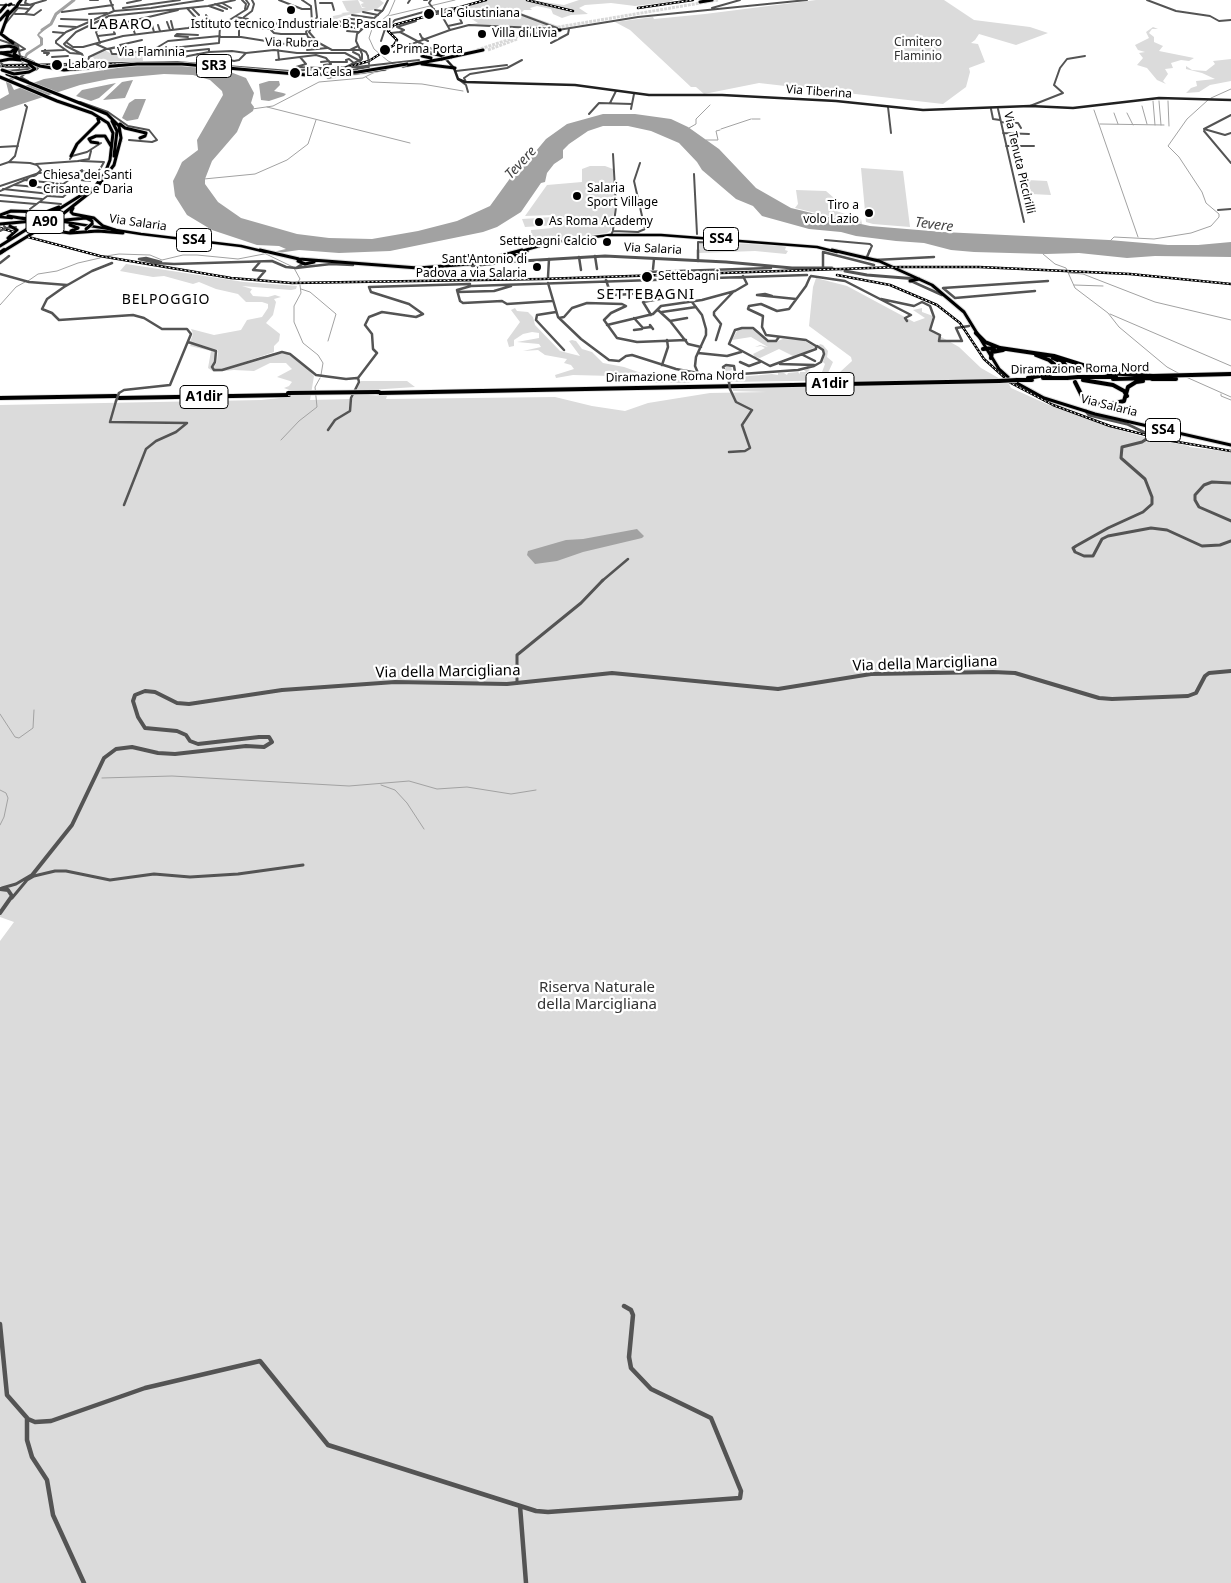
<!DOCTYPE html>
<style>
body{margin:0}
canvas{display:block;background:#fff}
</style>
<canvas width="1231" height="1583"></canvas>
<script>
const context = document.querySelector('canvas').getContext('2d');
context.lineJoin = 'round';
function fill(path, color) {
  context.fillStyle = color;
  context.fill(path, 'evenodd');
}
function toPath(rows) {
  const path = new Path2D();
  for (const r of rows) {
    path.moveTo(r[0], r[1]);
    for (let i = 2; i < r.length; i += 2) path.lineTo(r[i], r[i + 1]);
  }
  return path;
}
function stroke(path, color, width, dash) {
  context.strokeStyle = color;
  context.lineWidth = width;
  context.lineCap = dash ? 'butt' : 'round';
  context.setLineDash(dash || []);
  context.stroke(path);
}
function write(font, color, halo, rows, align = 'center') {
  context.font = font + ' "Noto Sans",sans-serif';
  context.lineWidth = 4.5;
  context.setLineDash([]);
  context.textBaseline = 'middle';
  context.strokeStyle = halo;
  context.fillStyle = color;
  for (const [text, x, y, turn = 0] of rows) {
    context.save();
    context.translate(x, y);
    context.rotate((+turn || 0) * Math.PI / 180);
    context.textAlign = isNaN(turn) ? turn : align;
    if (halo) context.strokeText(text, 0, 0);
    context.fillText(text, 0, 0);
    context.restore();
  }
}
const green = toPath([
 [358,0,362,8,366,7,362,7,361,4,364,3,359,0,380,0,384,3,377,9,344,16,324,24,333,16,343,14,341,13,350,12,347,11,342,1],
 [487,0,524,0,573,11,530,0,564,5,579,0,674,0,669,2,635,6,611,3,585,5,579,8,588,14,571,15,562,18,553,14,551,9,537,6,530,8,532,10,524,10,521,13,561,27,555,29,545,26,537,29,465,25,478,23,462,13,459,13,460,10,458,8],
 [816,0,944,0,974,20,1030,27,1048,33,1016,45,979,34,975,40,971,43,978,44,985,62,969,68,970,72,966,87,943,104,759,83,704,94,696,87,691,87,630,30,615,22,653,17,654,19,705,14],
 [1153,27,1158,29,1152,29,1149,33,1154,37,1154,42,1163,46,1159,51,1194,58,1189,61,1181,60,1171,63,1173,68,1165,69,1168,74,1163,81,1166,84,1157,80,1147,68,1137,65,1143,58,1139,53,1145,52,1138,50,1135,45,1149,38,1146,32],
 [105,50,113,55,142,52,143,61,97,62,92,56],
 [1231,59,1231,81,1210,85,1199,92,1186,93,1191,88,1197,86,1196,81,1215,79,1202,73,1186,69,1186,66,1192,70,1206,71,1215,64,1213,61],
 [605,166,613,169,615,207,611,230,607,233,566,238,532,246,531,230,552,228,555,225,525,227,522,219,553,217,552,215,525,216,547,185,582,182,582,169,590,166],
 [861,168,903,171,910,227,873,224,866,222],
 [1027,180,1047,181,1051,195,1031,194],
 [796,190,826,191,834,198,832,208,833,210,861,219,862,224,795,208,798,204],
 [705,241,732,245,734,243,781,246,786,247,785,250,788,251,786,254,755,251,699,253,699,242],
 [126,264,244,282,297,286,296,289,291,290,242,286,252,289,250,292,253,296,268,297,275,295,281,297,274,299,276,302,273,315,266,323,280,334,279,341,274,346,274,352,224,369,274,353,288,354,306,367,314,376,310,400,352,399,361,381,407,381,415,387,370,390,369,395,387,396,386,399,555,397,592,406,625,411,648,403,710,393,767,392,733,391,733,389,852,385,852,380,730,382,725,368,726,367,731,366,732,370,729,371,732,371,739,377,772,374,778,375,778,373,784,373,787,375,788,373,798,372,800,374,800,372,806,372,804,370,808,369,810,370,807,372,815,374,822,372,825,364,823,362,825,352,818,346,820,344,823,345,828,351,827,357,833,362,828,373,840,372,852,361,851,357,809,326,813,287,816,278,847,286,914,322,925,318,913,310,922,308,922,312,933,316,929,330,959,347,981,368,1009,384,1011,388,1049,405,1112,428,1148,438,1189,446,1189,447,1231,452,1231,1583,0,1583,0,941,14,922,0,917,0,405,261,400,290,397,292,391,284,388,289,386,292,382,290,381,277,377,292,369,286,363,270,363,254,371,234,370,214,372,208,368,211,351,190,346,191,344,216,351,214,362,211,367,213,370,215,369,213,368,217,362,218,350,190,342,193,334,191,329,214,335,241,330,247,320,262,317,268,308,268,304,262,302,246,302,238,294,216,289,199,282,193,284,164,276,153,277,120,271],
 [515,308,517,311,528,312,533,317,535,325,560,351,580,356,569,341,572,340,576,341,582,349,592,352,603,363,624,367,658,379,681,380,697,376,703,381,685,383,626,383,613,376,573,375,556,378,555,375,574,369,571,365,564,363,567,359,545,355,538,350,523,351,541,347,539,344,517,342,539,338,539,333,532,332,523,334,514,340,514,346,509,347,507,340,520,322,511,310],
 [740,329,752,329,767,342,775,342,783,339,803,340,815,347,795,357,779,349,760,358,755,357,753,354,765,348,761,346,755,347,760,345,768,347,751,337,732,340,737,331]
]);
const water = toPath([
 [48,27,39,35,43,38,43,45,28,55,11,84,14,90,44,79,131,66,169,65,209,68,225,70,246,78,254,93,251,103,254,107,253,111,243,118,237,132,212,161,205,179,205,184,218,202,241,218,297,234,329,238,372,239,418,231,457,221,490,206,511,177,512,172,531,157,546,139,567,124,603,114,635,114,671,119,688,127,719,149,756,188,791,208,820,215,870,226,943,232,1109,240,1168,245,1198,245,1231,242,1231,257,1155,256,1127,258,1079,253,1046,254,974,252,951,250,924,243,896,241,856,236,841,232,809,229,762,216,753,206,736,199,702,170,697,162,679,143,651,131,628,126,603,126,588,131,569,144,563,150,563,158,554,164,547,173,545,182,541,183,521,212,497,227,483,232,390,251,339,253,299,250,278,253,273,252,286,249,279,246,257,245,212,230,187,215,175,196,173,181,177,173,182,162,198,150,197,140,223,95,222,91,210,80,193,75,164,74,109,79,80,85,0,111,0,99,9,94,6,82,19,68,26,53,40,44,40,39,37,35,39,32],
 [133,80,125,98,103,100,122,82],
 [269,81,279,81,280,85,274,91,283,93,286,94,284,96,269,101,261,100,259,84],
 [116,83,99,98,91,101,76,96,82,90],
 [135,99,146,99,138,119,127,121,122,118,129,103],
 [637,529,644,536,642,538,583,552,557,561,535,564,527,555,528,551,566,540,583,539]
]);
const stream = toPath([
 [395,0,389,14,372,29,369,38,374,49,388,61,396,64],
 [388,16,455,0],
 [366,77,372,82,422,84,463,91],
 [1211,98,1231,89],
 [1153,101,1155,125],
 [1159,101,1161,125],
 [1168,101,1169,126],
 [1142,106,1147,124],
 [267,107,410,143],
 [252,109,273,106,319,82,363,78,373,73,399,66],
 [1094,110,1138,237],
 [1114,113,1118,124],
 [1127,113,1133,125],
 [752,119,760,119],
 [1100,124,1164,125],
 [689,128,696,124,696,119,710,105],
 [721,129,751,119],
 [706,140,718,140,716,131,720,130],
 [204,179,255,174,287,160,308,144,316,120],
 [1110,241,1114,237,1154,239,1191,233,1211,226,1219,217,1219,214,1206,203,1202,192,1179,157,1168,146,1187,119,1208,100],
 [266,254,293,267],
 [1043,254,1055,264,1066,268,1075,288,1108,313,1119,327,1167,367,1180,374],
 [106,256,119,254,150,255,162,260,183,255,197,255,238,259,269,253],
 [294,268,300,279,298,282],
 [1069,273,1083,274,1155,302,1231,320],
 [28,281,38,274,57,271,78,263,100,258],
 [300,285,301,293,294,306,294,322,303,343,318,355,323,363,321,375],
 [1074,285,1103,286],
 [301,289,310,292,336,314,328,341],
 [0,305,16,287,25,282],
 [1110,314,1231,366],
 [1186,377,1231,397],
 [1221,394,1221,396,1231,400],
 [281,440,299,421,317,407,315,387,320,378],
 [0,714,15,737,19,738,33,728,34,710],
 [102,778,172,776,349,786,409,781,437,789,467,787,511,794,536,790],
 [381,785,395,790,407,803,424,829],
 [0,790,6,793,8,798,4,817,0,825]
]);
const river = toPath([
 [42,30,51,24,56,14,74,0]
]);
const tertiaryTunnelFar1 = toPath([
 [112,142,123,141]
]);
const tertiaryTunnel = toPath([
 [832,268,845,271]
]);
const trunkTunnel = toPath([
 [477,50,535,31,718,0],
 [488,50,517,39]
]);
const minorFar3 = toPath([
 [26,0,25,3,30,5],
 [90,0,98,0],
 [110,0,114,11],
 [242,0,246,4,245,9],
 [279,0,302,9,311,9],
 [302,0,311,6,312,22,306,32,308,37,332,50,361,50],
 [315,0,317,17,309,32,315,39],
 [424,0,427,0],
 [1147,0,1176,11,1210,16,1219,21,1231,20],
 [127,3,141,0],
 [222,3,231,8],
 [320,3,332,3,334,10],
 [408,3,410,0],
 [215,4,227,9],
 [209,6,223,11],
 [123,8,180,0],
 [187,8,195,17],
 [192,8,199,15],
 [712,8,740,0],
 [375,10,382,11],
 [428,11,434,12,452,8],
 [62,12,113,5],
 [363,12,378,15],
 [440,13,456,11,462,23,448,26],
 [517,13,557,28],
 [15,14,25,14,34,4],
 [25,14,34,15,41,10],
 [89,14,107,13],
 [352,15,373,18],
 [235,17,248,19,252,28,266,29],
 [244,17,252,11,254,4,252,0],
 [343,18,369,21],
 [61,19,93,20],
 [195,20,197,25],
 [171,21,173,29],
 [335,21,365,25],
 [416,21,397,27,404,30,400,32,419,42],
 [167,22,170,30],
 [6,23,18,8,29,9],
 [329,24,361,29],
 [152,25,154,32],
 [158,25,160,31],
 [250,25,289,23],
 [59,26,76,27],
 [199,27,221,25],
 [271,27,274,29,266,29,267,28,271,27],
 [133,28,135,34],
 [271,30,274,33,281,34,307,34],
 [450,30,469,25,558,29],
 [558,30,638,17,807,0],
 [347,31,358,32],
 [53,32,64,33],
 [391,33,400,32],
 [420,34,422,38,428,41],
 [98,36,115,34,114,32],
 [239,36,239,25,250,24],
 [188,37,175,36,177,34,198,35],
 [220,37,241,37,291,45,313,41],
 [11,40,25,49,19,51],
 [381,41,385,29,395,20,434,9],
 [66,42,76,32,109,16,208,6,235,0],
 [66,42,73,47,83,47,123,36,188,28,210,22,206,15],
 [66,42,64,44,66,46,82,54,86,63],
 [100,43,96,32,98,29,178,10],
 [551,43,568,34,569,29],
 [96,44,107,49,121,46,109,49],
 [120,45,142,40],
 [209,49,209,52,183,57,168,53,209,49],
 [45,50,44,53,49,53,47,55],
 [153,50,168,41,220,36],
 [278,50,279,60],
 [307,50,327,48],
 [350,50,358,46],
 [42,51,64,50],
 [159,51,168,53],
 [209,52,232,51,246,53,274,50,297,53,345,53],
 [353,52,359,55,361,60],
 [394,52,417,42],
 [345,53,360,61],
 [82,54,70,53,56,43,56,41,66,32,114,11,151,8,203,0],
 [197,54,205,58,228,56,230,60,234,61,239,60,246,53],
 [316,55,326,58,331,64,324,65],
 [52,57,68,56],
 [300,57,306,64,296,67,321,68],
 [349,59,355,64],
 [276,60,316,55],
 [88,62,89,57,106,49,110,49,112,54,116,54,219,43,220,26,247,9,249,4,246,0],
 [321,62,329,61],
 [330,62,347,62,346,60,349,59],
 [6,71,30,69],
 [456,71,507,65],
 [458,79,466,85,468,92],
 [466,82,464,78,470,74,507,68,522,60],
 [610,103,616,91],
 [1030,106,1063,93,1054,85,1060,68,1067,59,1085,56],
 [888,107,891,133],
 [631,109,634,94],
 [991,109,993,119,1000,120],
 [998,109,1024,222],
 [589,114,599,103,632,104],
 [1231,115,1204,129,1225,135,1231,133],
 [1001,122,1018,123,1021,128],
 [1204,131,1231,163],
 [1003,133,1029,134],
 [1006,146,1034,146],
 [0,147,18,146],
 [613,154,616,207,613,230],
 [9,162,15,156,27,107,25,105],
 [694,174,697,234],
 [71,179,90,181],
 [24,180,63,184],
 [14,185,71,190,63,197,48,196],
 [0,186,39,173,99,171,104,162,81,161],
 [3,189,50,194],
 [0,195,42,199],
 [0,201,36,204],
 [40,202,61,204],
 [30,209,82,170],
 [1218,210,1231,209],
 [4,226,6,228,16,227],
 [611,235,613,231,638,232,645,229,634,181,640,163],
 [825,240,870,244,872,246,869,252],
 [698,252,698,242,730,244,733,241]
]);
const minorFar2 = toPath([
 [698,250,698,261],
 [823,252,874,265],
 [823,252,823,268],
 [595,256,597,269],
 [579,257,581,270],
 [867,257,870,250],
 [875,260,934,257],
 [161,262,146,258,139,259,156,263,174,264,272,261,286,267,296,268],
 [0,263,9,256],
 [112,263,92,271,64,287,47,299,42,309,52,313,59,320,133,315,144,318,162,329,187,329,191,334,170,385,124,390,119,393],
 [304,263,296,268,331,264,353,265],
 [472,266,522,261],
 [653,269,654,259],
 [646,272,771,268],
 [0,274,29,282,67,285],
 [775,276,807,275],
 [811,276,845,281,911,315,905,318,907,321],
 [548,277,549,259],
 [258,279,265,271,253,270,260,262],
 [606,280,609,289,614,295,632,294],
 [911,281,942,295],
 [548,283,558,317,581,339,609,360,619,361,626,356,632,355,676,369,698,373,695,366,696,357,706,335,706,329,702,315,692,302],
 [1035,291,955,298,943,288,1048,281],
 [458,292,494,291,511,286],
 [772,296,765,294,757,295,796,299],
 [881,299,914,306,922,302,930,306,934,317,930,330,940,335,939,341,962,341,956,328,969,326],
 [552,301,507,304,502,301,463,303,460,301,457,290,471,286,775,276],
 [658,310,670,321,688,344,701,347],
 [556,312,537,315,536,320,564,350],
 [662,312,696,307],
 [651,315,643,302,676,296],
 [559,318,564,317,572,308,587,303,622,304,626,306,611,313,604,320,617,338,637,342,686,340],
 [634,318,643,328,651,327],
 [670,321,687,318],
 [607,325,653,314,661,306,702,300,735,291,747,284,743,276],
 [650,325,653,329],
 [634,330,642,329],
 [779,337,776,341,768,341,753,328,742,328,735,330,729,344,770,366,816,349,816,346,806,340,766,335,762,327,763,316,748,309,749,306,761,304,777,311,789,309,806,286,810,277],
 [716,340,721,324,714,315,714,312,734,291],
 [188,342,216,351,215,362,212,367,214,370,222,370,282,352,290,354,316,375,346,379,357,378],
 [698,353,727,356,741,352],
 [803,355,815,361],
 [740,362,749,366,760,362],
 [780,364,814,365],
 [662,365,668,347,667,340],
 [358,378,377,353,373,349,372,334,365,325,369,317,382,312,416,317,423,314,409,304,371,292,369,287,470,284],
 [729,382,723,367,726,365,734,366,735,372,741,374,798,370,814,366,821,362,824,354,823,350,817,346],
 [116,401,110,422,187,423,176,432,156,441,146,449,124,505],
 [328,430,335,420,350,411,351,398,359,382,358,378],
 [729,452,745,451,750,448,742,425,752,410,736,402,730,389],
 [602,581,628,559]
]);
const minorFar1 = toPath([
 [517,683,517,655,581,603,603,580],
 [34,876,55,871,66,871,110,880,154,874,190,877,238,874,303,865],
 [2,888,16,884,33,874],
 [12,898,27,880,34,876]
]);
const minor = toPath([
 [0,1324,7,1395,28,1419,35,1422,51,1421,145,1388,260,1361,328,1445,536,1511,548,1512,740,1498,741,1491,711,1418,651,1389,631,1368,629,1357,633,1315,631,1310,624,1306],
 [27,1419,27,1440,32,1457,47,1480,53,1515,84,1583],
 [520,1506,526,1583]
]);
const tertiaryFar2 = toPath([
 [431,0,429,3,435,11],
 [0,5,29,5,46,0],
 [0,40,18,46,20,56,34,62],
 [417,42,450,30,442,16],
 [418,42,434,50],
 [360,49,366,52,368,56],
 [2,65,177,62,290,71,349,67],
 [25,67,38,68,36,70],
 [346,67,362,59,362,54,356,41,357,34,383,10,388,0],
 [357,67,419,60],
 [346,71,369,67],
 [27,72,21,77,28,81],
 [80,102,108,112,128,126,149,130,157,140,152,142,129,140],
 [70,159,72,156,87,152,101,143],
 [78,161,89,159,91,151],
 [36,164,79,161],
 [0,165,9,162,30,163,37,165,41,170,36,175,0,191]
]);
const tertiaryFar1 = toPath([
 [514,256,522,261,605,256,726,262,792,268,832,268],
 [845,271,867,275,917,279],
 [1086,411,1089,415,1127,424,1150,435],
 [1148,438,1142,442,1122,447,1121,458,1145,479,1152,497,1152,504,1143,512,1108,528,1076,546,1073,548,1075,552,1084,556,1093,556,1102,539,1108,536,1151,528,1167,530,1202,546,1220,545,1231,541],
 [1231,483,1212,482,1204,485,1195,495,1195,500,1199,507,1231,521]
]);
const tertiary = toPath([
 [33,874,72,825,104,758,116,749,132,747,158,753,175,754,246,746,264,747,272,742,269,737,259,737,198,744,190,741,186,735,177,731,145,728,138,717,133,701,135,695,145,691,155,692,177,703,189,704,282,690,395,682,507,684,612,673,778,689,871,674,993,672,1015,673,1099,698,1112,699,1188,696,1196,693,1205,676,1209,673,1231,671],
 [0,889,8,890,12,896,0,913]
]);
const secondary = toPath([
 [434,50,442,55,454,68,458,79,465,82,575,85,649,95,722,95,836,101,923,110,1030,106,1073,108,1159,98,1231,100]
]);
const primaryFar1 = toPath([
 [0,217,12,218],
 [22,218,36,219],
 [59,221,141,234,241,246,266,252],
 [518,252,554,242,610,235,661,235,817,247,837,252]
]);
const primary = toPath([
 [260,250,299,259,418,268,470,264,522,250],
 [832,250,879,261,932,285,964,312,999,369],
 [511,253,517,256,527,251],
 [298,261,305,264,314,262],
 [910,281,919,279],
 [998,368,1008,377],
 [1015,382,1044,398,1095,414,1231,445]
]);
const trunk = toPath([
 [700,2,712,0],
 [530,35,560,30],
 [427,52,443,56],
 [1,53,19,58],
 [422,56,431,58],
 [451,57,483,50],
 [422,64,455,68],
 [403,66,442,59],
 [328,77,385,69]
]);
const motorwayFar1 = toPath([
 [18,4,21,0],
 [0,12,6,5],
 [8,15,1,34,13,43],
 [7,16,17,6],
 [0,20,8,11],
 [0,47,9,46,16,48,11,52,0,53],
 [17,49,14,54,19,57],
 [0,61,10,59,21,60],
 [0,77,57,101,92,113,108,123,113,133,110,160,105,173,97,184],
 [112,121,117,131,114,156],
 [120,124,125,128,146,133,145,136,140,138],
 [98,143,91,142,89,139,96,136,105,136,111,146],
 [71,156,77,144,99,122,97,116],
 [73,208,71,212,73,214,94,218,103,226,115,230],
 [0,215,11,211,46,212,59,207],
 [8,216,26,219],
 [55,221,86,218,92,221,92,224],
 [0,224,33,221],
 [31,224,41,216,37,213],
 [70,225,78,228,71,231],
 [55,231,70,233,98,231,123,233],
 [37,232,58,231],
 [8,238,17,230,10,226],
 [0,246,91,189],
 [2,252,59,217,97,187,114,165,121,138,119,126,107,114,7,74]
]);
const motorway = toPath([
 [0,253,4,250],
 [976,333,985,342,1000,348,1054,356,1108,373,1153,376],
 [983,349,994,348],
 [991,358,992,352,1003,350],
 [1053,358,1064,363,1072,375],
 [1152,376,1231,374],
 [1078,377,1116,377],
 [1028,378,1050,374,1056,370,1054,364,1049,360,1036,355],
 [1043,378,1067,378],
 [1113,379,1154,378],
 [1152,379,1176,379],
 [1017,380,1032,380],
 [1083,380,1113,385,1124,391,1127,396],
 [1075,382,1083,398,1094,403,1106,405,1124,401,1128,387,1136,382,1143,381],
 [379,393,999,381],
 [0,398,116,396],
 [119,398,289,395]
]);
const rail = toPath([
 [527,0,573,11],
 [638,8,693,0],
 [0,66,178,63,306,74,328,73,369,61,394,45,397,40,388,31,394,25,486,0],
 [0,228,14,232],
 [28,237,100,256,231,278,292,283,542,279,900,267,979,267,1130,274,1231,284],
 [837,275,890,285,937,305,960,323,984,359,1004,377],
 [1009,382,1053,405,1110,426,1166,440,1231,451]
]);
const minorBridgeFar1 = toPath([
 [0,231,6,228]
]);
const minorBridge = toPath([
 [729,382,730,389],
 [116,401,119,393]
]);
const tertiaryBridgeFar1 = toPath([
 [435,11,442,16],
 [368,56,369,64],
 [1,63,6,67,25,67],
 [349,67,357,67]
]);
const tertiaryBridge = toPath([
 [1148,438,1150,435]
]);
const trunkBridge = toPath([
 [22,59,40,66,64,70,137,64,182,64,307,75,358,72,407,64],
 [442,59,451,57]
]);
const motorwayBridgeFar1 = toPath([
 [9,5,11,4],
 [17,6,18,4],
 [2,70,14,74,29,72,35,69,29,64],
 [86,229,92,224]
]);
const motorwayBridge = toPath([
 [1067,378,1078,377],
 [999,381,1017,380],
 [288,393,379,392]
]);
const markers = [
 [291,10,5,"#000"],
 [429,14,6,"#000"],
 [482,34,5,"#000"],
 [385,50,6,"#000"],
 [57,65,6,"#000"],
 [295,73,6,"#000"],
 [33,183,5,"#000"],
 [577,196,5,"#000"],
 [869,213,5,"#000"],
 [539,222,5,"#000"],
 [607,242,5,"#000"],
 [537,267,5,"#000"],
 [647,277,6,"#000"]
];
const farPoinames = [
 ["La Giustiniana",440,14],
 ["Istituto tecnico Industriale B. Pascal",291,25,"center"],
 ["Villa di Livia",492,34],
 ["Prima Porta",396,50],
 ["Labaro",68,65],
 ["La Celsa",306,73],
 ["Chiesa dei Santi",43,176],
 ["Crisante e Daria",43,190],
 ["Salaria",587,189],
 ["Sport Village",587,203],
 ["Tiro a",859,206,"right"],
 ["volo Lazio",859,220,"right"],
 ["As Roma Academy",549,222],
 ["Settebagni Calcio",597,242,"right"],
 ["Sant'Antonio di",527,260,"right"],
 ["Padova a via Salaria",527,274,"right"],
 ["Settebagni",658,277]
];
const farStreetnames = [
 ["Via Rubra",292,43,1],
 ["Via Flaminia",151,53],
 ["Via Tiberina",819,92,4],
 ["Via Tenuta Piccirilli",1019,163,77],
 ["Via Salaria",138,223,8],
 ["Via Salaria",653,249,3],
 ["Diramazione Roma Nord",1080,369,-1],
 ["Diramazione Roma Nord",675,377,-1],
 ["Via Salaria",1109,406,14]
];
const farParknames = [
 ["Cimitero",918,43],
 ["Flaminio",918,57]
];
const shields = [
 [214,66,35],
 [45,222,38],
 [721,239,35],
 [194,240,35],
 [830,384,48],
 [204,397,48],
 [1163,430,35]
];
const shieldNames = [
 ["SR3",214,66],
 ["A90",45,222],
 ["SS4",721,239],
 ["SS4",194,240],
 ["A1dir",830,384],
 ["A1dir",204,397],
 ["SS4",1163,430]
];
const farWaternames = [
 ["Tevere",521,163,-47],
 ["Tevere",934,225,7]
];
const farNeighbourhoodnames = [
 ["BELPOGGIO",166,300]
];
const farQuarternames = [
 ["LABARO",121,25],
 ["SETTEBAGNI",646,295]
];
const streetNames = [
 ["Via della Marcigliana",925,664,-2],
 ["Via della Marcigliana",448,672,-1]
];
const parkNames = [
 ["Riserva Naturale",597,988],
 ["della Marcigliana",597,1005]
];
fill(green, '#dbdbdb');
fill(water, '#a2a2a2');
stroke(stream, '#a2a2a2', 1);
stroke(river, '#a2a2a2', 3);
stroke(tertiaryTunnelFar1, '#d9d9d9', 2, [2, 1]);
stroke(tertiaryTunnel, '#d9d9d9', 3, [3, 1]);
stroke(trunkTunnel, '#d9d9d9', 3, [3, 1]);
stroke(primaryFar1, '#dbdbdb', 4);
stroke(primary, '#dbdbdb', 5);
stroke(trunk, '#dbdbdb', 4.5);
stroke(motorwayFar1, '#dbdbdb', 4.5);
stroke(motorway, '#dbdbdb', 5.5);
stroke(minorFar3, '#545454', 2);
stroke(minorFar2, '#545454', 2.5);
stroke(minorFar1, '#545454', 3);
stroke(minor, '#545454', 4.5);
stroke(tertiaryFar2, '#545454', 2);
stroke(tertiaryFar1, '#545454', 3);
stroke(tertiary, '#545454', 4);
stroke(secondary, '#212121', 2.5);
stroke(primaryFar1, '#000', 2.5);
stroke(primary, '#000', 3);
stroke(trunk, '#000', 3);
stroke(motorwayFar1, '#000', 3);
stroke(motorway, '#000', 4);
stroke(rail, '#000', 2.5);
stroke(rail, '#fff', 1, [2]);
stroke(trunkBridge, '#dbdbdb', 4.5, []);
stroke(motorwayBridgeFar1, '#dbdbdb', 4.5, []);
stroke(motorwayBridge, '#dbdbdb', 5.5, []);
stroke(minorBridgeFar1, '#545454', 2);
stroke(minorBridge, '#545454', 2.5);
stroke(tertiaryBridgeFar1, '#545454', 2);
stroke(tertiaryBridge, '#545454', 3);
stroke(trunkBridge, '#000', 3);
stroke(motorwayBridgeFar1, '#000', 3);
stroke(motorwayBridge, '#000', 4);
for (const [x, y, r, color] of markers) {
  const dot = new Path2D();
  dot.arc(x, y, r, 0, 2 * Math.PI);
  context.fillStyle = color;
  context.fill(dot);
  stroke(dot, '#fff', 2);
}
write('12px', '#000', '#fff', farPoinames, 'left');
write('12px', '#000', '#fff', farStreetnames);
write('12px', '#323232', '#fff', farParknames);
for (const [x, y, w] of shields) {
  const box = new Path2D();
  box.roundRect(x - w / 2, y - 11.5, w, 23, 4);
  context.fillStyle = '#fff';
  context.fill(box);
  stroke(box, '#000', 1);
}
write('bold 14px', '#000', null, shieldNames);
write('italic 14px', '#434343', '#fff', farWaternames);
context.letterSpacing = '1px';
write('14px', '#000', '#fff', farNeighbourhoodnames);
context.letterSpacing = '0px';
context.letterSpacing = '1px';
write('15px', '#000', '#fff', farQuarternames);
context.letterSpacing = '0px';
write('15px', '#000', '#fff', streetNames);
write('15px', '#323232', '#fff', parkNames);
</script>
